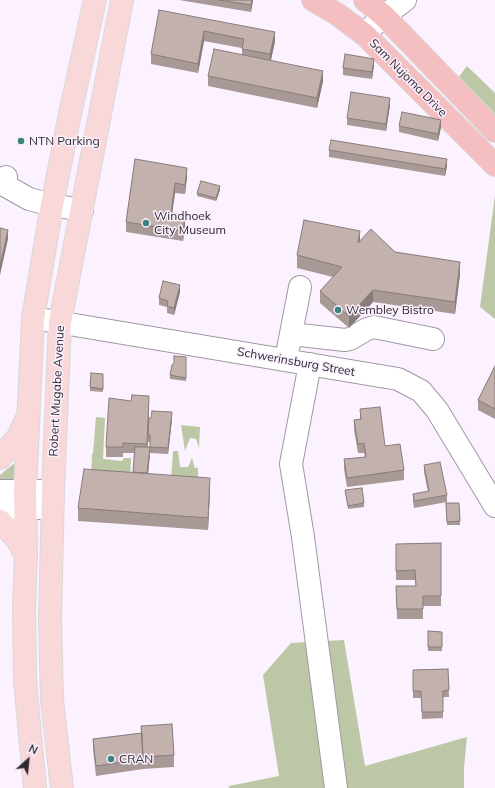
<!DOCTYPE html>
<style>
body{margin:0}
#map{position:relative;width:495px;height:788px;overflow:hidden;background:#fbf1ff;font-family:Mulish,sans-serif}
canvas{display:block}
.north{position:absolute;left:8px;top:740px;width:40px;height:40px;-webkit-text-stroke:3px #fbf1ff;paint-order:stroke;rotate:27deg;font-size:11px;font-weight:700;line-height:16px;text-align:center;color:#2e2a2f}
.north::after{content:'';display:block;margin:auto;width:14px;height:18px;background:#2e2a2f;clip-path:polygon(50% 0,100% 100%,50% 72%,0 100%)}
</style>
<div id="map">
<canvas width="495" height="788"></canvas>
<div class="north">N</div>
</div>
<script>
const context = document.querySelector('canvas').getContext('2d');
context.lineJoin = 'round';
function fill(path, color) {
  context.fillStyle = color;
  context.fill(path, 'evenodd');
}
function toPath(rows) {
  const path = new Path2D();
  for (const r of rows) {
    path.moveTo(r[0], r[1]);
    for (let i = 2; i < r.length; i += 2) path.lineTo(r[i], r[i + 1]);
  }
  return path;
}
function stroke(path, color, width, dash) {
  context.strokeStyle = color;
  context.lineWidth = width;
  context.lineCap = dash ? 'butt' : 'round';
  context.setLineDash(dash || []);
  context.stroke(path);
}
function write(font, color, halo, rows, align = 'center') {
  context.font = font + ' Mulish,sans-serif';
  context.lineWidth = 3;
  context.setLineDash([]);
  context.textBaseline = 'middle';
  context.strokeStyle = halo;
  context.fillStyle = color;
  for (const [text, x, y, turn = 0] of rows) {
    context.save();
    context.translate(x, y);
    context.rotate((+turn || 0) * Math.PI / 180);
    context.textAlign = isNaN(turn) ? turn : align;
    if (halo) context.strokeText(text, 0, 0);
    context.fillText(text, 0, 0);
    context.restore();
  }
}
const green = toPath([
 [467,66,495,93,495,114,458,78],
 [495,195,495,319,480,307],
 [96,417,105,418,103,459,122,461,124,458,131,458,130,482,91,480,92,455,93,453],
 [181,425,200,427,199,448,196,439,190,438,185,451],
 [173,451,178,451,180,467,188,467,192,458,195,468,198,468,198,484,171,482],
 [17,461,23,489,0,489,0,475],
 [344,640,365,766,467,737,464,768,464,788,229,788,229,786,279,776,263,675,291,643]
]);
const minor = toPath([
 [364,34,384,16,405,0],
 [6,177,6,186,29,199,52,205,82,210],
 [33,318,398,379,421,391,437,410,495,506],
 [291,334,345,340,350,339,367,329,374,327,433,339],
 [288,349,300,287],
 [310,364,291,464,303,537,336,788],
 [0,491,53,491],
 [0,508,52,508]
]);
const major = toPath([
 [0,458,18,437,27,418],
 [0,521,16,538,26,555],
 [35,788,25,681,24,607,26,555,25,490,33,318,52,205,71,109,95,0],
 [62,788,52,700,50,618,53,491,60,322,122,0]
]);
const highway = toPath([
 [313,0,337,14,364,34,495,165],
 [365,0,384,16,495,131]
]);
const wall = toPath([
 [179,0,253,0,251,12],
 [159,10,275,41,271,60,323,81,317,108,208,86,208,76,242,55,242,48,204,41,198,73,151,64,151,54],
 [374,65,372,79,343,75,343,68],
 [390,105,386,131,347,125,347,118],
 [399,126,441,127,438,141,399,132],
 [329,150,447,166,445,176,329,157],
 [135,159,187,177,185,194,175,193,172,213,185,225,183,241,126,232,126,222],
 [220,190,216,201,197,196,197,193],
 [360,241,460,274,455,314,373,302,349,328,320,303,320,291,333,277,297,268,297,255],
 [180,292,174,315,167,313,167,307,159,305,159,298],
 [186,357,186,381,170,379,170,375],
 [495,366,495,419,478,410,478,400],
 [103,374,103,392,90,391,90,387],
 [149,406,149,418,151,418,172,419,168,454,150,453,150,442,148,442,148,441,148,447,150,453,148,473,210,490,208,530,78,521,78,508,133,472,134,453,123,453,123,457,106,457,106,447],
 [360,409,385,446,404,470,404,480,347,487,344,469,344,459,365,457,364,453,358,453,354,430,354,420,360,419],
 [424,465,447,495,447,502,414,508,413,501,413,494,428,492,424,472],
 [345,490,364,503,364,507,348,509],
 [446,503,459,503,460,525,447,525],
 [441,543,441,606,423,606,423,619,397,619,396,586,416,586,415,580,396,580,396,544],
 [428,631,442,632,442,651,428,651],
 [448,669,449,697,443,697,443,718,422,719,421,698,413,698,413,670],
 [141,726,174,755,174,767,143,769,96,776,93,749,93,739,141,733]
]);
const shadedWall = toPath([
 [252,0,253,0,251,12,251,5],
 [204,31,204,41,198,73,198,64],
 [275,32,275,41,270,64,270,54],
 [374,59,374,65,372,79,372,72],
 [323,71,323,81,317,108,317,98],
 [390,98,390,105,386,131,386,124],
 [441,120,441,127,438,141,438,134],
 [447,159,447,166,445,176,445,169],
 [187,168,187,177,185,194,185,185],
 [175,183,175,193,171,222,171,213],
 [220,186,220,190,216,201,216,198],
 [185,215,185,225,183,241,183,231],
 [8,230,8,239,0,275,0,266],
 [360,231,360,243,358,243],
 [460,262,460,274,455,314,455,302],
 [180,285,180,292,174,315,174,308],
 [373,290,373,302,349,328,349,316],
 [172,412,172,419,168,454,168,448],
 [150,447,150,453,147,486,147,479],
 [210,478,210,490,208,530,208,518]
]);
const building = toPath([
 [219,0,252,0,251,5,219,0],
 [159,10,275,32,270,54,242,49,244,39,204,31,198,64,151,54,159,10],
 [214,49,323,71,317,98,208,76,214,49],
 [345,54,374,59,372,72,343,68,345,54],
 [351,92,390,98,386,124,347,118,351,92],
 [402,112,441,120,438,134,399,126,402,112],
 [331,140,447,159,445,169,329,150,331,140],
 [135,159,187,168,185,185,175,183,171,213,185,215,183,231,126,222,135,159],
 [201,181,220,186,216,198,197,193,201,181],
 [304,220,360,231,358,243,371,229,395,252,460,262,455,302,373,290,349,316,320,291,342,267,297,255,304,220],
 [0,228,8,230,0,266,0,228],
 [163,281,180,285,174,308,167,306,168,301,159,298,163,281],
 [174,356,186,357,186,378,170,375,172,365,174,363,174,356],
 [495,366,495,409,478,400,495,366],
 [91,373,103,374,103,389,90,387,91,373],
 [132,395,149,396,147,444,123,443,123,447,106,447,109,398,131,401,132,395],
 [380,407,385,446,400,444,404,470,347,478,344,459,366,457,364,443,358,444,354,420,361,419,360,409,380,407],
 [152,411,172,412,168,448,150,447,150,435,148,435,149,418,151,418,152,411],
 [135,447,150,447,147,473,133,472,135,447],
 [440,462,447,495,414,501,413,494,429,491,424,465,440,462],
 [84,469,210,478,208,518,78,508,84,469],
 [362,488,364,503,348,506,345,490,362,488],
 [446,503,459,503,460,521,447,522,446,503],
 [441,543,441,596,423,596,423,609,397,609,396,586,416,586,415,570,396,571,396,544,441,543],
 [428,631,442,632,442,647,428,647,428,631],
 [448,669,449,690,443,691,443,712,422,712,421,691,413,691,413,670,448,669],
 [172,724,174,755,143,757,141,726,172,724],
 [142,733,143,759,96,766,93,739,142,733]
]);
const markers = [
 [21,141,4,"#3b827c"],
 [146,223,4,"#3b827c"],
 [338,310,4,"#3b827c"],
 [111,759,4,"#3b827c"]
];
const streetNames = [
 ["Sam Nujoma Drive",408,78,45],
 ["Schwerinsburg Street",296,362,10],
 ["Robert Mugabe Avenue",57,391,-87]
];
const poiNames = [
 ["NTN Parking",29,141],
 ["Windhoek",154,216],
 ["City Museum",154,230],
 ["Wembley Bistro",346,310],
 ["CRAN",119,759]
];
fill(green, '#bcc7a5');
stroke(minor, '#a198a4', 24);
stroke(major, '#d9d9da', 24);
stroke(highway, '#d9d9da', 24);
stroke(minor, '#fff', 22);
stroke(major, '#f9d8d9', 22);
stroke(highway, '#f5bec0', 22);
fill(wall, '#a89896');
fill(shadedWall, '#887c7a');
fill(building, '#c3b1ae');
stroke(building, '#887c7a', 1);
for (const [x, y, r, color] of markers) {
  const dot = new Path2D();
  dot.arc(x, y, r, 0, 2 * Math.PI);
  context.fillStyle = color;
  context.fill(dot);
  stroke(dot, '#fbf1ff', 1.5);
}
write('12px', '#2e2a2f', '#fbf1ff', streetNames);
write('12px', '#2e2a2f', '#fbf1ff', poiNames, 'left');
</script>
